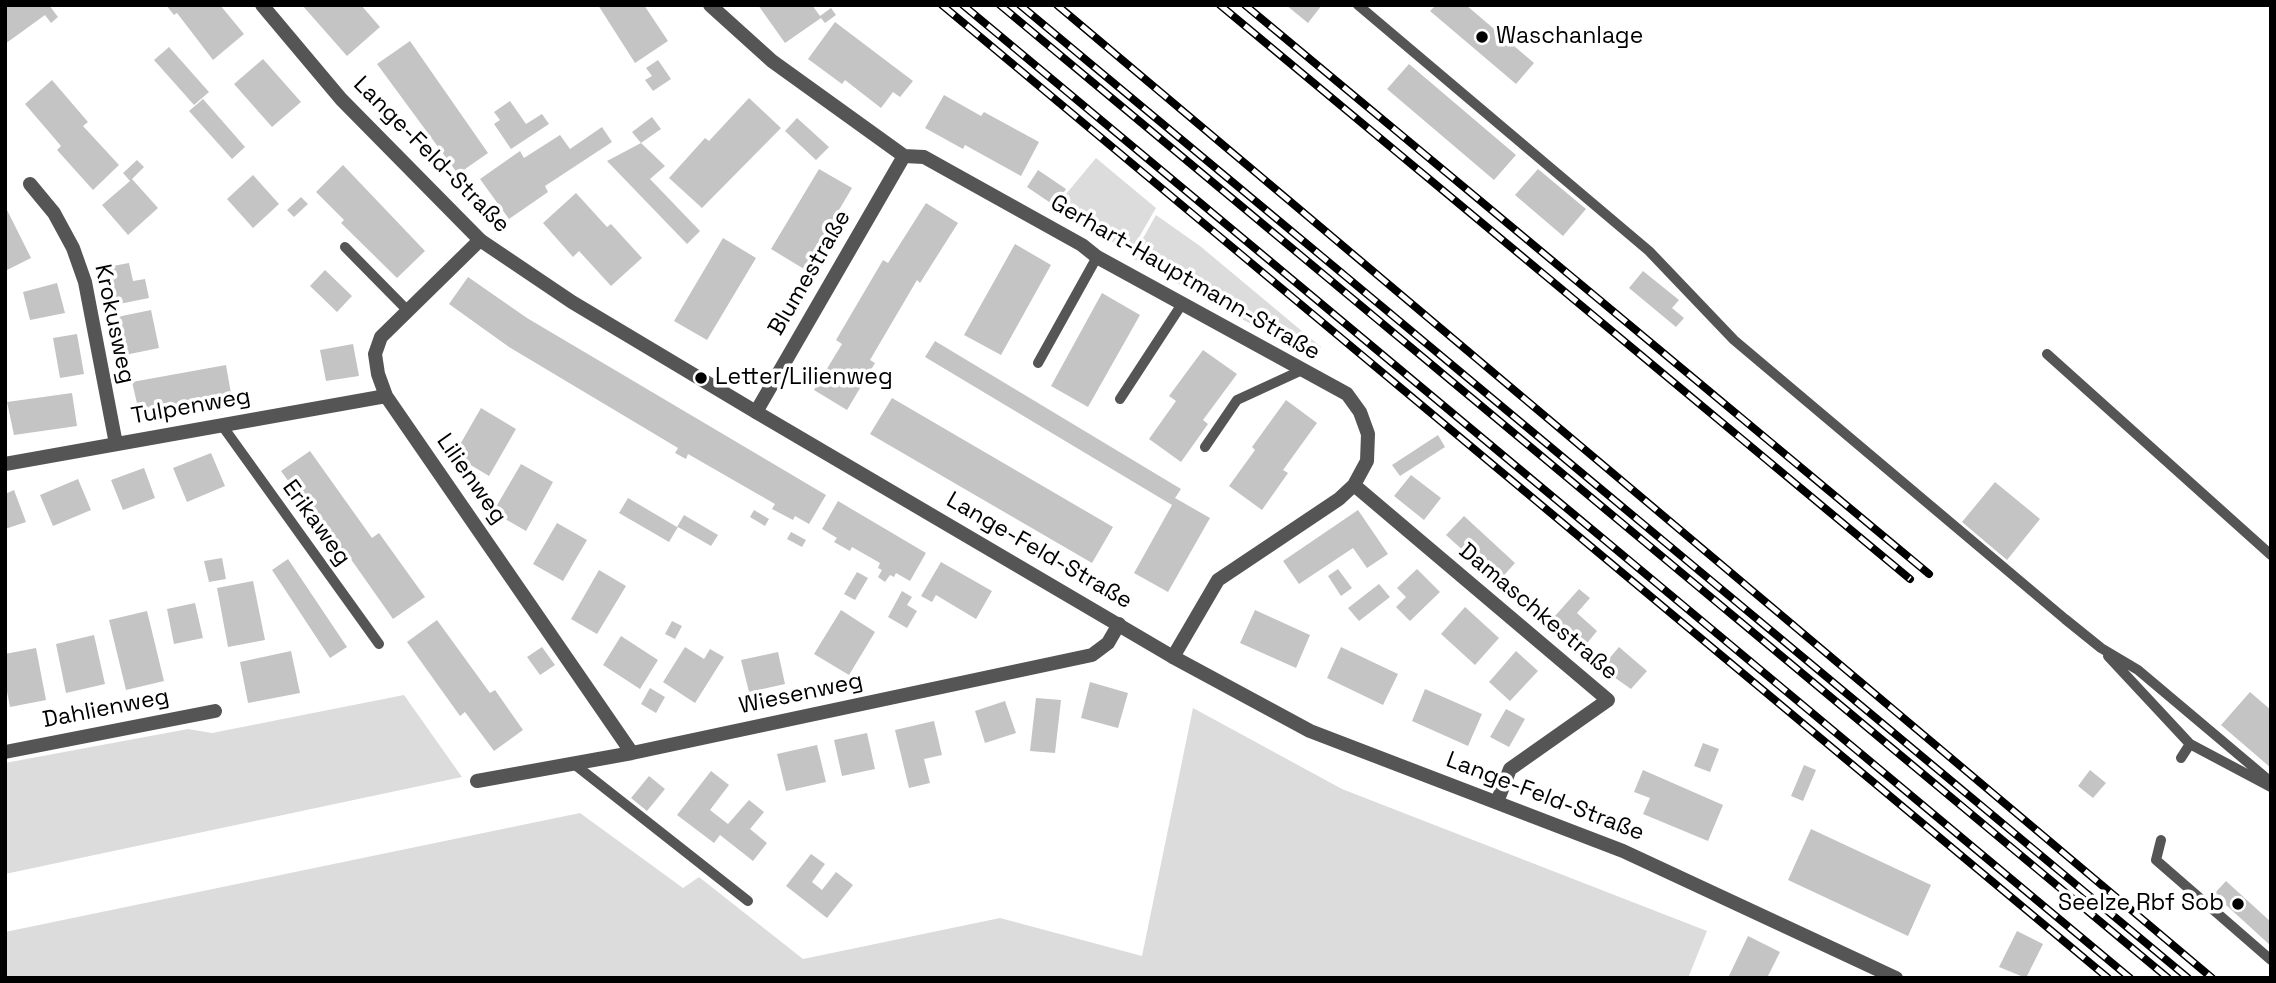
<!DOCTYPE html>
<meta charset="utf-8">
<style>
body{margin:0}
#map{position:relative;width:2276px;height:983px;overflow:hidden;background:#fff;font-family:"Space Grotesk",sans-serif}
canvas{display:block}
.frame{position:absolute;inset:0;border:7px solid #000;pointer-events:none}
</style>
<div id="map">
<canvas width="2276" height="983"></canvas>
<div class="frame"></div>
</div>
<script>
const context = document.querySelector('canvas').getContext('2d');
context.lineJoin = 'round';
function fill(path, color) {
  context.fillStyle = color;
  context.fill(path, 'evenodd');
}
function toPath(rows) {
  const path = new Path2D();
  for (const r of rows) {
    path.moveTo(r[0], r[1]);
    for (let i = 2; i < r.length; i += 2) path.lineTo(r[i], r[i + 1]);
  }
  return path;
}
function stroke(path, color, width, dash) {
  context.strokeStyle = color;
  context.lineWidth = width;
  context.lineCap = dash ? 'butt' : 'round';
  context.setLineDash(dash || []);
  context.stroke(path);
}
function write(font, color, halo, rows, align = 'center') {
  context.font = font + ' "Space Grotesk",sans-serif';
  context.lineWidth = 7;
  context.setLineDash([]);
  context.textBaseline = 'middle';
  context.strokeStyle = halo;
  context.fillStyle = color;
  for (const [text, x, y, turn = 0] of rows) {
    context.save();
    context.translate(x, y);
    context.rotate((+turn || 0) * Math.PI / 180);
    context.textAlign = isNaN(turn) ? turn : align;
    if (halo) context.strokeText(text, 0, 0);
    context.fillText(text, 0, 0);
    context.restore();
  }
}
const green = toPath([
 [1096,158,1156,208,1131,251,1051,212],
 [1156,215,1200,246,1321,347,1314,359,1132,258],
 [404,695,462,777,5,874,5,763,188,729,212,733],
 [1193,708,1342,789,1707,931,1688,978,5,978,5,932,580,813,683,888,699,877,803,959,1000,918,1142,956]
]);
const building = toPath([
 [5,5,49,5,58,17,51,23,45,15,5,44],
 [166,5,220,5,244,34,213,60,177,13,174,15],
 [302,5,361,5,380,27,347,56],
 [598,5,644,5,668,41,635,63],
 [758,5,812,5,820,16,831,8,836,15,825,23,821,18,785,43],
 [1286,5,1322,5,1308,23],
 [1436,5,1466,5,1534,63,1516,84,1430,11],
 [835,22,913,81,900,97,893,92,881,108,845,80,842,84,808,59],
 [410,41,488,153,458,174,377,64],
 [169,47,209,92,194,105,154,60],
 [263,59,301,102,272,127,234,84],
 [658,60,671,79,653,91,645,80,652,76,646,68],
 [1409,64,1516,155,1494,180,1387,89],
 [52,80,88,122,83,126,119,165,93,190,57,150,61,146,25,104],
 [944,95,981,116,984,112,1039,142,1021,176,965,145,963,149,925,128],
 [749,98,781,128,702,208,669,178,705,138,709,141],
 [203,99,245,147,232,159,189,111],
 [510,101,526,124,542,114,549,124,511,149,494,124,500,120,494,112],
 [652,117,661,129,641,143,665,166,650,179,700,231,687,244,607,161,641,143,632,132],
 [797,118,829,147,816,160,785,131],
 [602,127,612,142,545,186,548,192,509,219,480,179,520,151,524,158,560,135,570,149],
 [137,160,144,167,132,179,158,208,128,235,102,205,130,181,123,173],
 [343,165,425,251,397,278,341,223,344,220,316,192],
 [819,169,852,188,804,269,771,249],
 [1538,169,1586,209,1563,236,1515,195],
 [1038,170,1066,189,1055,206,1027,187],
 [253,175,279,204,253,228,227,199],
 [576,193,607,227,611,224,642,258,611,286,579,251,573,257,543,223],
 [301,197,308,204,294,217,287,210],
 [926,203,958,223,920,283,917,280,870,360,875,363,847,410,814,390,842,344,836,340,883,260,888,263],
 [5,206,31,258,5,271],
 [723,238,756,258,707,340,674,321],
 [1015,244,1051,265,1001,355,964,335],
 [129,263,133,281,145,279,149,298,114,305,107,267],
 [325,270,352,296,337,312,310,286],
 [1643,271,1679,300,1672,308,1684,318,1676,327,1629,288],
 [468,277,527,318,826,495,809,524,795,516,793,520,772,509,775,504,688,454,686,459,675,453,678,448,509,347,449,304],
 [57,283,65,313,30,320,23,292],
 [1102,293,1140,315,1088,407,1051,386],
 [151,310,159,348,125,355,117,317],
 [77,334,84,374,60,378,53,338],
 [935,341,1181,489,1175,498,1210,518,1168,592,1134,573,1172,505,925,357],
 [353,344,359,376,326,381,320,350],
 [1203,350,1237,374,1203,420,1208,424,1181,462,1149,439,1176,401,1169,396],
 [226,365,232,399,140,416,132,382],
 [72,393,77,426,14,435,7,402],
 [892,398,1113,527,1092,563,870,434],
 [1286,400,1317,423,1283,470,1288,473,1262,510,1229,486,1255,450,1252,447],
 [481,408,516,429,489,476,454,455],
 [1438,435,1445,447,1400,476,1392,465],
 [310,451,372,538,379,533,425,597,393,619,348,555,344,558,281,471],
 [211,453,225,486,187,502,173,468],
 [521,464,553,482,526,531,493,512],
 [144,468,155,498,123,510,111,480],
 [1411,475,1441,498,1424,520,1394,496],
 [78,479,91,510,53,526,40,495],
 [1995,482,2040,519,2007,560,1962,522],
 [14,490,26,522,5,529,5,494],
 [628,498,677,527,684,515,718,535,711,546,678,527,669,542,619,513],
 [838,501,926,553,910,581,896,573,894,577,890,575,885,582,878,577,882,570,878,568,880,563,852,547,850,551,834,542,837,538,822,529],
 [754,510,769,519,765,526,750,517],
 [1358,510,1388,554,1367,568,1353,548,1299,584,1283,561],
 [1464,516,1515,563,1498,582,1446,535],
 [557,523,587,540,563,581,533,564],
 [791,532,806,540,802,547,787,539],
 [222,558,226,579,209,582,204,561],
 [288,559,347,647,330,658,272,570],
 [941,562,992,591,976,619,936,595,932,602,921,596],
 [1338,569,1352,588,1341,596,1328,576],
 [1417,569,1440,592,1410,621,1396,607,1406,597,1397,588],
 [599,570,626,586,597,634,571,619],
 [857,572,868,578,855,600,844,594],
 [253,581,265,640,228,647,217,588],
 [1379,584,1390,597,1359,621,1348,608],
 [1579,589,1590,598,1577,613,1597,631,1579,653,1547,625],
 [902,591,912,597,907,605,917,611,907,628,888,617],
 [195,603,203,638,174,644,167,609],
 [1465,607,1499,638,1475,665,1441,634],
 [841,610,875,632,849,675,814,654],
 [1255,610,1310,635,1296,668,1240,643],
 [147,611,164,681,126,690,109,620],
 [437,620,490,693,495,690,523,730,494,751,465,712,460,716,407,642],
 [672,621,682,626,675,639,665,634],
 [94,635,105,684,66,693,56,644],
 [621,636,658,660,640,689,603,665],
 [542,647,555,665,540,675,527,657],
 [685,647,704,659,710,649,724,657,695,703,663,682],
 [1341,647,1398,674,1383,705,1327,678],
 [1619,647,1647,671,1631,689,1601,668],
 [36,648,46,700,10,707,5,681,5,654],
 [291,651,300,693,248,703,240,662],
 [1516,651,1538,671,1510,701,1489,682],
 [778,652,785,684,749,692,741,660],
 [1090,682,1128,693,1118,728,1081,718],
 [650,688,665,697,656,713,641,704],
 [1425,689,1482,714,1468,746,1412,721],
 [2250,692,2271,710,2271,768,2221,725],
 [1036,698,1061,700,1055,753,1030,751],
 [1005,701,1016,733,985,743,975,711],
 [1506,709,1525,719,1509,747,1490,737],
 [934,721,942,755,924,759,930,783,909,788,895,730],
 [867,733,875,769,842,776,834,740],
 [1703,743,1719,749,1710,772,1694,766],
 [817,745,826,782,786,791,777,754],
 [1804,765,1816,770,1803,801,1791,796],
 [1643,770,1723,805,1708,841,1643,814,1650,798,1634,792],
 [2090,770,2106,783,2093,798,2078,786],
 [711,771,729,785,710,810,728,824,749,800,764,812,750,829,767,843,753,861,720,835,714,843,677,815],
 [649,776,665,789,647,811,631,798],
 [1811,829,1931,885,1908,936,1788,880],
 [811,854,825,864,812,882,822,890,836,872,853,885,827,918,786,886],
 [2226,881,2271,922,2271,946,2214,894],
 [2017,931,2043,944,2026,978,1999,967],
 [1748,936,1780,952,1767,978,1728,978]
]);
const service = toPath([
 [1358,5,1649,251,1734,340,2065,619,2101,648,2138,670,2271,782],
 [345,247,408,311],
 [2047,354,2271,555],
 [1038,363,1097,257],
 [1120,399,1182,304],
 [221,424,379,644],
 [1205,447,1237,400,1300,371],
 [2108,656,2190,744],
 [2181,758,2190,744,2271,787],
 [574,764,748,901],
 [2161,840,2156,860,2271,960]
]);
const minor = toPath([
 [710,5,772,61,904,156,924,157,1082,245,1097,257,1347,394,1360,412,1368,434,1367,461,1354,485,1339,499,1218,580,1173,657],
 [30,184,54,213,73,248,85,282,116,444],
 [480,240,381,337,375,354,378,374,386,396,632,753],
 [756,412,904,156],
 [5,464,386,396],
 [1354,485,1608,700,1510,769,1497,802],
 [5,752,215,711],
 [477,781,632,753,1092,655,1108,643,1119,624]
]);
const tertiary = toPath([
 [262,5,341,99,480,240,572,302,756,412,1173,657,1310,731,1623,851,1896,978]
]);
const rail = toPath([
 [942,5,2108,978],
 [963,5,2130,978],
 [1000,5,2168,978],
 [1020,5,2188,978],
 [1057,5,2212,978],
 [1220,5,1910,579],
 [1245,5,1929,574]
]);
const markers = [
 [1482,37,7,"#000"],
 [701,378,7,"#000"],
 [2238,904,7,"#000"]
];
const poiNames = [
 ["Waschanlage",1496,37],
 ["Letter/Lilienweg",715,378],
 ["Seelze Rbf Sob",2224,904,"right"]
];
const streetNames = [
 ["Lange-Feld-Straße",431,155,45],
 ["Blumestraße",810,273,-60],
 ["Gerhart-Hauptmann-Straße",1185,278,30],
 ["Krokusweg",114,324,78],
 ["Tulpenweg",191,407,-10],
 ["Lilienweg",471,479,55],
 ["Erikaweg",316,523,54],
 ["Lange-Feld-Straße",1039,551,30],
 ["Damaschkestraße",1538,612,40],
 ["Wiesenweg",801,694,-12],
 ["Dahlienweg",106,709,-11],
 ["Lange-Feld-Straße",1545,797,21]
];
fill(green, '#dcdcdc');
fill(building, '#c4c4c4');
stroke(service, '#555', 10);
stroke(minor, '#555', 14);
stroke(tertiary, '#555', 14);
stroke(rail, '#000', 8);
stroke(rail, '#fff', 5, [16]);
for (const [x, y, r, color] of markers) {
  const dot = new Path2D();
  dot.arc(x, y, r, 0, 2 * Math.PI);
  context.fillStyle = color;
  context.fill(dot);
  stroke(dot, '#fff', 2.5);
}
write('23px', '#000', '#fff', poiNames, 'left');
write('23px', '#000', '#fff', streetNames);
</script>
